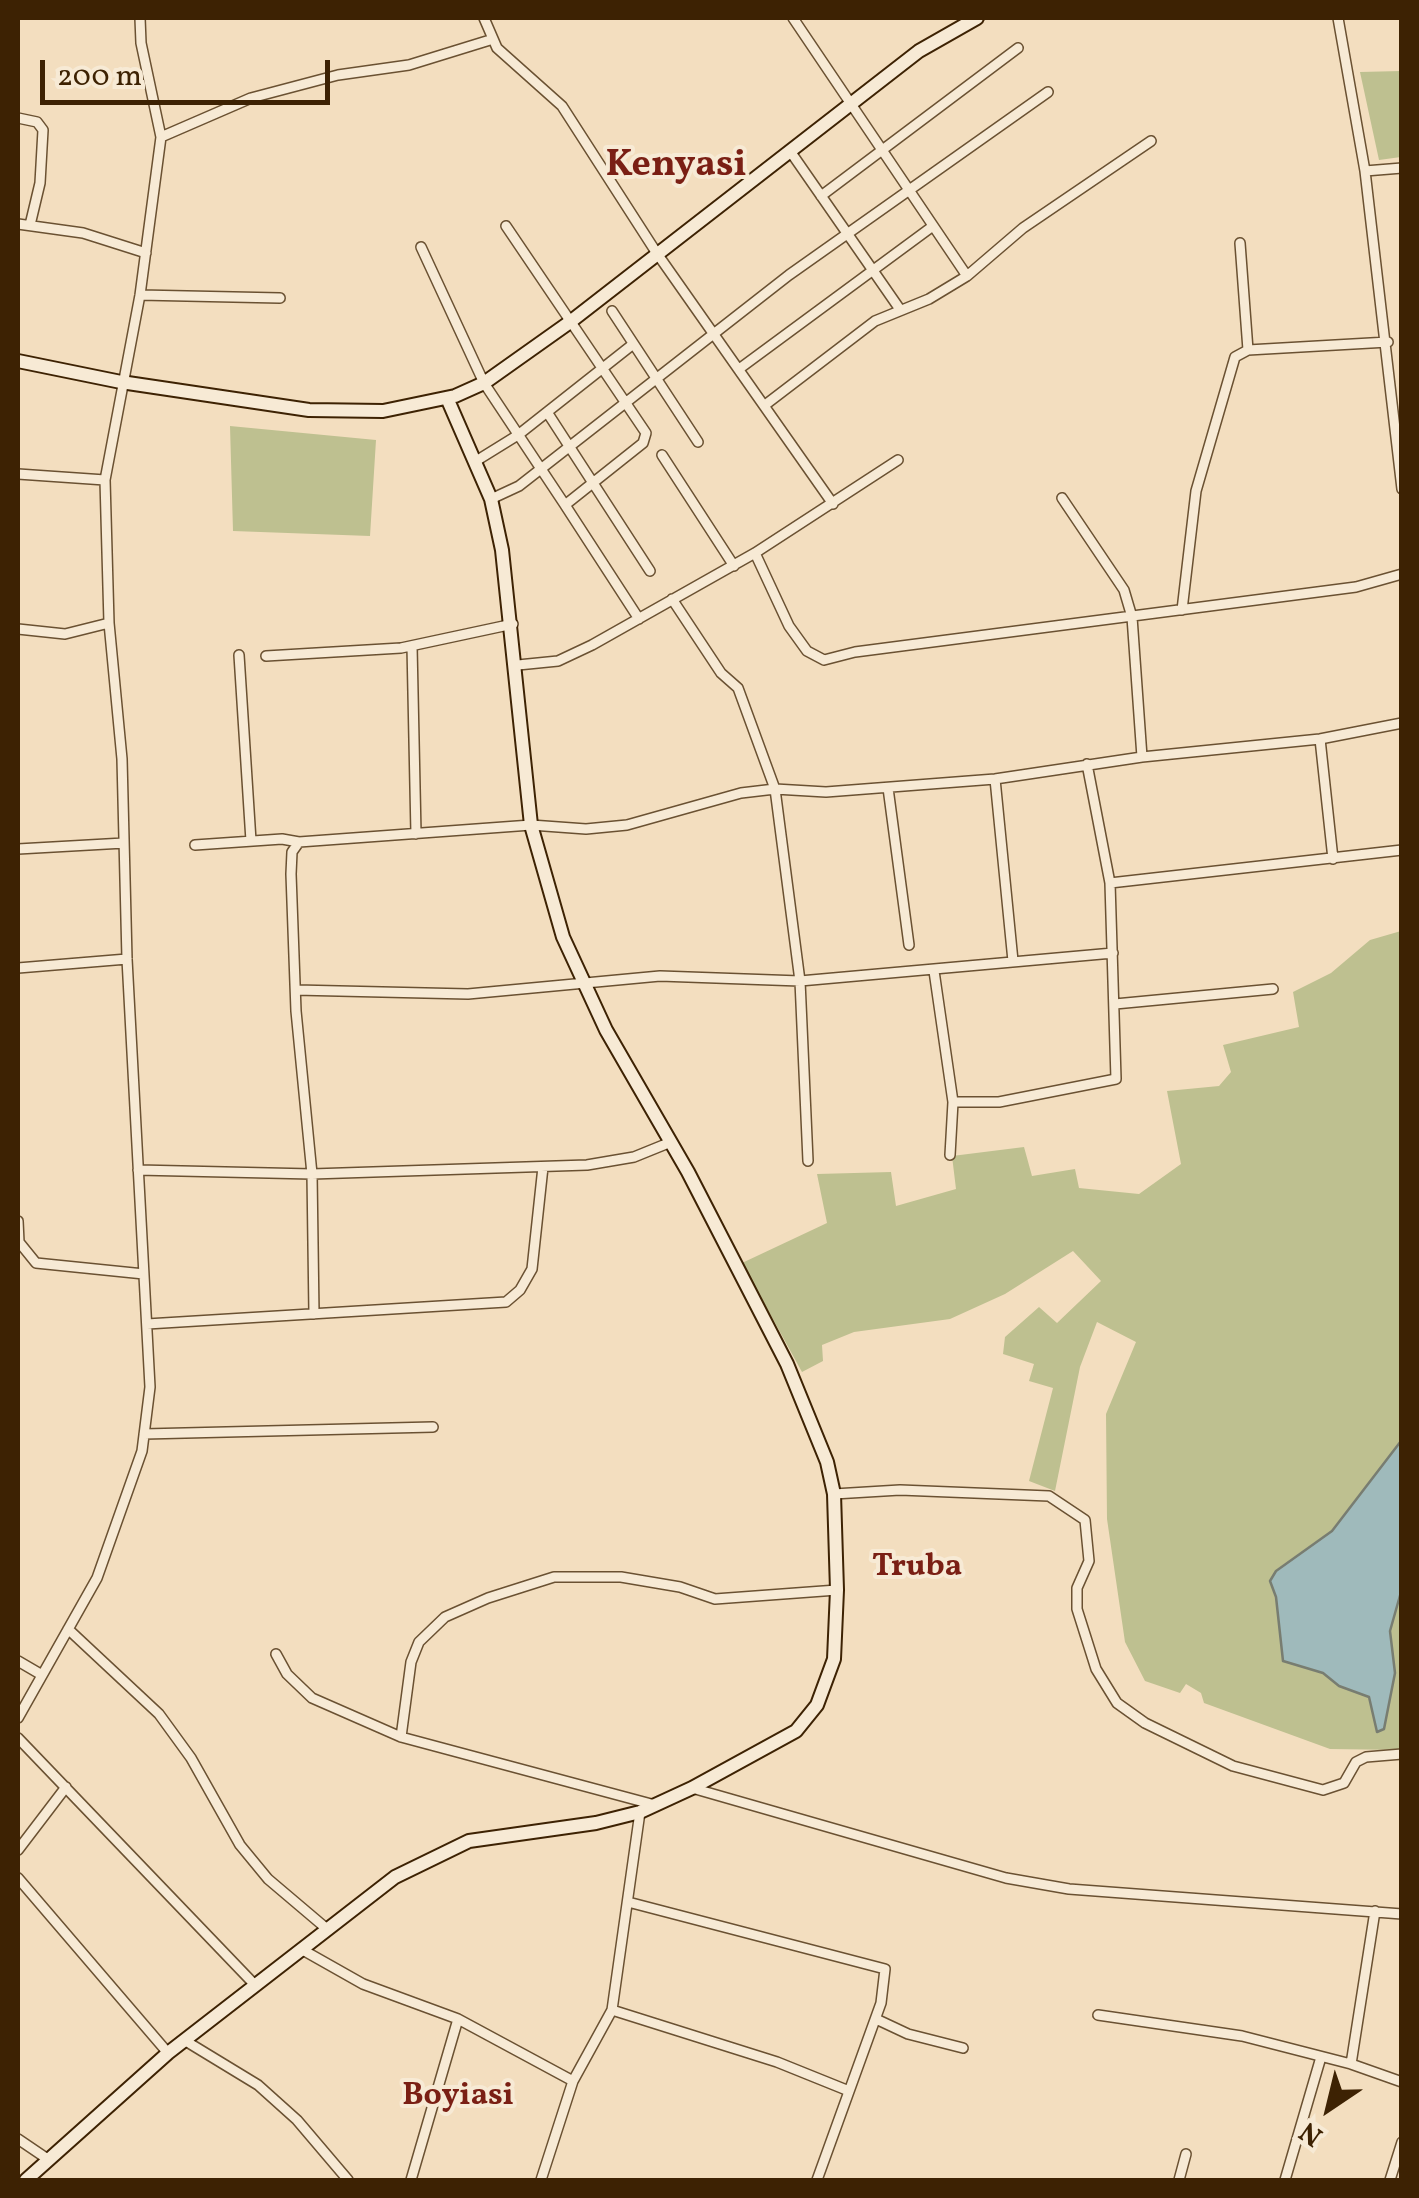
<!DOCTYPE html>
<style>
body{margin:0}
#map{position:relative;width:1419px;height:2198px;overflow:hidden;background:#f3debf;font-family:Vollkorn,serif}
canvas{display:block}
.frame{position:absolute;inset:0;border:20px solid #3d2203;pointer-events:none}
.north{position:absolute;left:1279px;top:2058px;width:100px;height:100px;-webkit-text-stroke:8px #f7ead5;paint-order:stroke;rotate:215deg;font-size:28px;font-weight:700;line-height:40px;text-align:center;color:#3d2203}
.north::after{content:'';display:block;margin:auto;width:35px;height:45px;background:#3d2203;clip-path:polygon(50% 0,100% 100%,50% 72%,0 100%)}
.scale{position:absolute;left:40px;top:60px;width:290px;height:45px;box-sizing:border-box;border:5px solid #3d2203;border-top:0;padding-left:12px;font-size:30px;line-height:35px;white-space:nowrap;color:#3d2203;-webkit-text-stroke:8px #f7ead5;paint-order:stroke}
</style>
<div id="map">
<canvas width="1419" height="2198"></canvas>
<div class="frame"></div>
<div class="north">N</div>
<div class="scale">200 m</div>
</div>
<script>
const context = document.querySelector('canvas').getContext('2d');
context.lineJoin = 'round';
function fill(path, color) {
  context.fillStyle = color;
  context.fill(path, 'evenodd');
}
function toPath(rows) {
  const path = new Path2D();
  for (const r of rows) {
    path.moveTo(r[0], r[1]);
    for (let i = 2; i < r.length; i += 2) path.lineTo(r[i], r[i + 1]);
  }
  return path;
}
function stroke(path, color, width, dash) {
  context.strokeStyle = color;
  context.lineWidth = width;
  context.lineCap = dash ? 'butt' : 'round';
  context.setLineDash(dash || []);
  context.stroke(path);
}
function write(font, color, halo, rows, align = 'center') {
  context.font = font + ' Vollkorn,serif';
  context.lineWidth = 8;
  context.setLineDash([]);
  context.textBaseline = 'middle';
  context.strokeStyle = halo;
  context.fillStyle = color;
  for (const [text, x, y, turn = 0] of rows) {
    context.save();
    context.translate(x, y);
    context.rotate((+turn || 0) * Math.PI / 180);
    context.textAlign = isNaN(turn) ? turn : align;
    if (halo) context.strokeText(text, 0, 0);
    context.fillText(text, 0, 0);
    context.restore();
  }
}
const green = toPath([
 [1401,71,1401,157,1379,160,1360,72],
 [230,426,376,440,370,536,233,531],
 [1401,931,1401,1441,1331,1531,1276,1570,1270,1582,1276,1597,1283,1661,1324,1673,1339,1686,1369,1697,1377,1731,1384,1728,1395,1673,1390,1630,1401,1592,1401,1566,1401,1750,1330,1749,1204,1703,1201,1693,1186,1684,1180,1693,1145,1681,1125,1642,1107,1519,1106,1414,1136,1342,1097,1322,1080,1367,1055,1491,1029,1481,1053,1388,1029,1381,1034,1364,1003,1354,1005,1337,1039,1307,1057,1323,1101,1281,1073,1251,1005,1294,950,1319,854,1332,822,1345,823,1361,802,1372,742,1263,827,1223,817,1174,891,1172,896,1206,956,1189,952,1156,1024,1147,1032,1176,1075,1169,1079,1188,1139,1194,1181,1164,1167,1091,1219,1086,1231,1072,1223,1045,1299,1027,1293,992,1331,973,1370,940]
]);
const water = toPath([
 [1401,1441,1401,1592,1390,1631,1395,1673,1384,1729,1377,1732,1369,1697,1339,1686,1323,1673,1283,1661,1276,1597,1270,1581,1276,1571,1332,1531,1401,1441]
]);
const street = toPath([
 [140,18,141,43,161,137],
 [484,18,497,48,562,106,656,252,833,504],
 [793,18,967,276],
 [1338,18,1365,171,1402,489],
 [18,118,37,122,43,130,40,183,30,225],
 [790,151,899,308],
 [1365,171,1402,168],
 [821,196,1018,48],
 [18,224,83,233,146,253],
 [1240,243,1248,350],
 [421,247,484,383,565,505,643,443,646,433,506,226],
 [140,295,280,298],
 [612,311,698,442],
 [739,369,933,226],
 [765,405,875,321,929,299,967,276,1023,228,1151,141],
 [547,412,650,571],
 [662,455,734,566],
 [476,461,518,435,632,345],
 [18,474,105,480],
 [1062,498,1124,590,1132,617,1142,757],
 [491,499,519,486,789,275,1048,92],
 [565,505,639,619],
 [755,553,789,626,807,651,824,660,855,652,1356,587,1402,574],
 [672,599,721,673,738,688,775,789,800,981,808,1161],
 [1182,610,1196,491,1235,357,1248,350,1388,342],
 [18,629,65,634,109,623],
 [412,646,416,834],
 [239,655,251,841],
 [266,656,401,648,513,624],
 [518,665,558,661,592,645,755,553,898,460],
 [1320,739,1333,859],
 [995,779,1013,961],
 [888,788,909,945],
 [195,845,282,839,299,842],
 [18,849,124,843],
 [1110,883,1402,850],
 [18,968,127,959],
 [934,971,953,1102,950,1155],
 [296,990,468,994,660,976,800,981,1113,953],
 [1115,1004,1273,989],
 [953,1102,999,1102,1116,1079,1110,883,1087,764],
 [138,1170,312,1174,587,1165,634,1157,671,1142],
 [18,1221,19,1242,36,1263,144,1274],
 [314,1314,312,1174,296,1011,291,874,292,852,299,842,531,825,586,829,627,825,741,793,775,789,826,792,995,779,1142,757,1320,739,1402,723],
 [147,1324,506,1302,520,1290,532,1269,543,1167],
 [144,1434,433,1427],
 [834,1494,900,1490,1049,1496,1085,1520,1089,1561,1077,1588,1077,1609,1096,1669,1117,1703,1145,1723,1233,1766,1323,1790,1344,1783,1356,1762,1366,1757,1402,1754],
 [68,1629,159,1714,191,1758,240,1845,268,1879,327,1929],
 [276,1654,287,1674,312,1698,401,1737,655,1805],
 [18,1661,42,1675],
 [18,1718,97,1578,142,1451,150,1387,127,959,122,759,109,623,105,480,140,295,161,137,251,98,338,75,409,65,490,40],
 [401,1737,411,1662,419,1642,445,1617,488,1598,554,1577,621,1577,680,1587,715,1599,837,1590],
 [18,1738,255,1985],
 [692,1788,1006,1878,1069,1889,1402,1914],
 [18,1850,66,1787],
 [18,1878,168,2053],
 [628,1902,885,1969,881,2003,817,2180],
 [301,1949,363,1984,458,2019,573,2081],
 [612,2010,777,2062,849,2091],
 [1098,2015,1242,2036,1351,2064,1402,2082],
 [876,2019,908,2034,963,2048],
 [184,2040,258,2085,297,2120,348,2180],
 [1351,2064,1375,1911],
 [18,2139,49,2160],
 [411,2180,458,2019],
 [541,2180,573,2081,612,2010,640,1812],
 [1179,2180,1186,2154],
 [1285,2180,1321,2057],
 [1390,2180,1402,2142]
]);
const secondary = toPath([
 [18,361,121,382,309,410,383,411,455,396,484,383,570,322,919,51,977,18],
 [26,2180,168,2053,395,1877,469,1841,596,1823,640,1812,692,1788,796,1731,817,1705,834,1659,837,1590,834,1494,827,1462,787,1364,688,1172,606,1030,563,937,531,825,502,550,491,499,447,398]
]);
const quarterNames = [
 ["Truba",917,1569],
 ["Boyiasi",458,2098]
];
const districtNames = [
 ["Kenyasi",676,168]
];
fill(green, '#bec090');
fill(water, '#9fbabb');
stroke(water, '#787d71', 2.5);
stroke(street, '#6a5132', 12);
stroke(secondary, '#3d2203', 16);
stroke(street, '#f7ead5', 9);
stroke(secondary, '#f7ead5', 12);
write('bold 32px', '#7a1f14', '#f7ead5', quarterNames);
write('bold 38px', '#7a1f14', '#f7ead5', districtNames);
</script>
